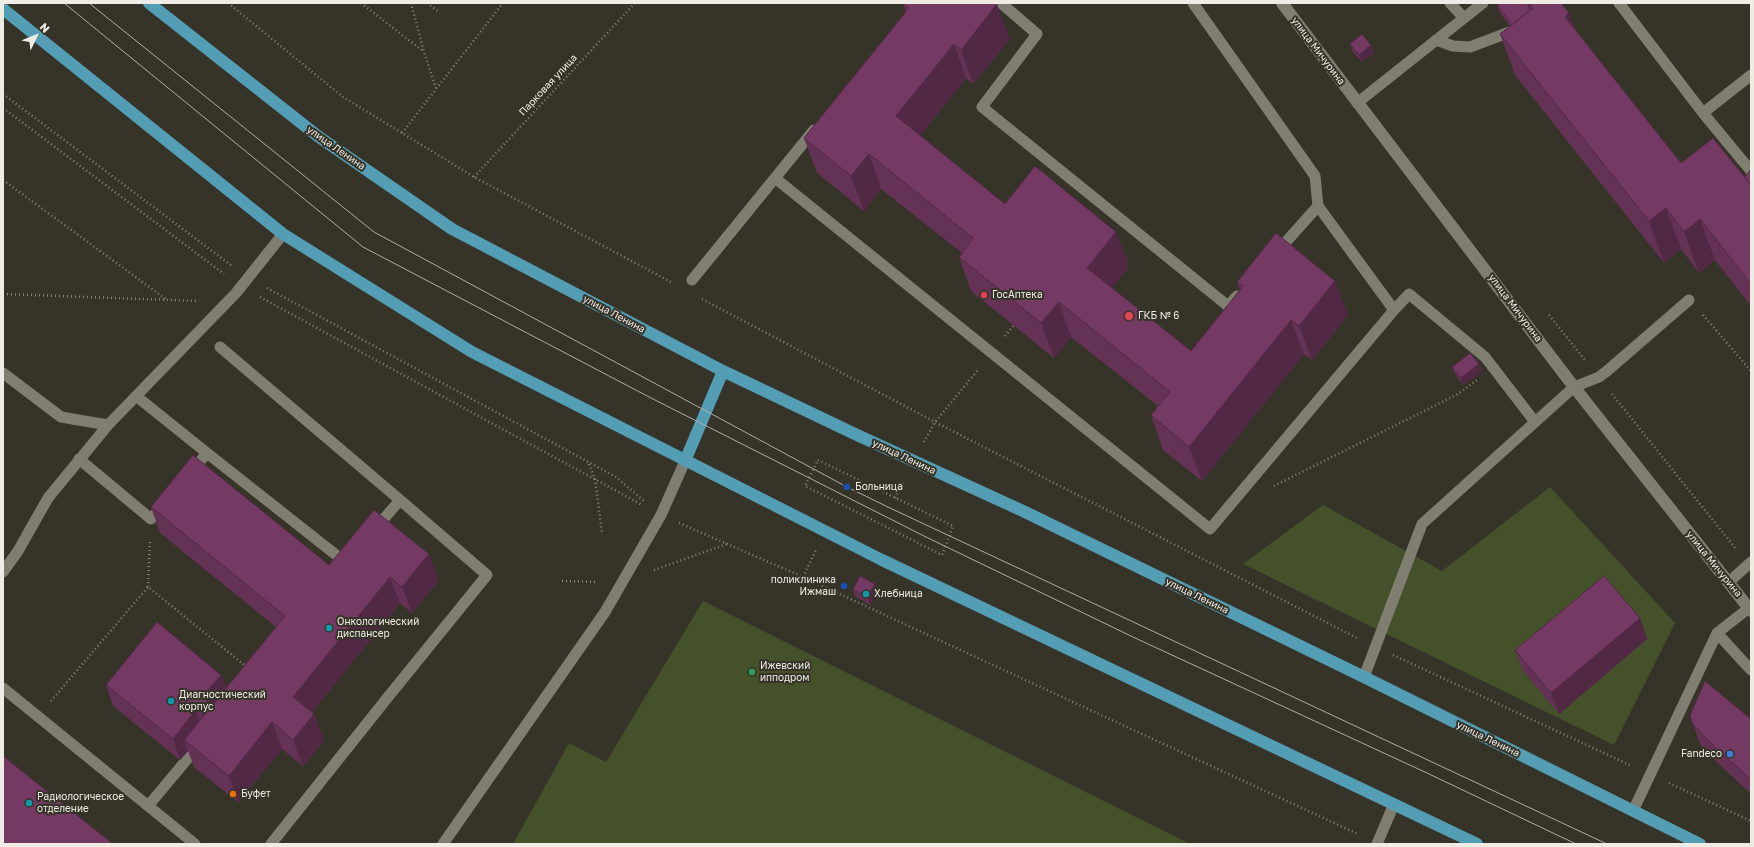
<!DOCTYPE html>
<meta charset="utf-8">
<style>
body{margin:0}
#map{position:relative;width:1754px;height:847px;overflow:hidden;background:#363428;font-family:"Golos Text",sans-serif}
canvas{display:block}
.frame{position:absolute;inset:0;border:4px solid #eeece5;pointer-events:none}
.north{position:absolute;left:16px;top:16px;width:40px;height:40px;-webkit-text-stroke:3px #363428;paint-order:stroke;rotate:47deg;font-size:11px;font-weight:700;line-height:16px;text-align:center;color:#eeece5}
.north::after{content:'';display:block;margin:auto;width:14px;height:18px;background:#eeece5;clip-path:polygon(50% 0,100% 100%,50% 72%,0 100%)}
</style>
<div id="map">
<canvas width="1754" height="847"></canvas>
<div class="frame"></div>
<div class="north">N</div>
</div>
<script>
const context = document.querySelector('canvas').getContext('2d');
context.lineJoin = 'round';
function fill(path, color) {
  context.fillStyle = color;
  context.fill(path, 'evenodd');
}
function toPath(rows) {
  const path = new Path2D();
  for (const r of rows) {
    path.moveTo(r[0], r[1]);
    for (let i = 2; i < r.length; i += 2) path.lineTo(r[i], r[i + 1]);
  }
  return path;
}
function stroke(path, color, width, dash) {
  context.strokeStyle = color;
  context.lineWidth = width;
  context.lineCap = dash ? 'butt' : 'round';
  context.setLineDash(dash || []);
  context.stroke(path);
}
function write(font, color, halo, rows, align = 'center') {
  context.font = font + ' "Golos Text",sans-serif';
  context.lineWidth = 4;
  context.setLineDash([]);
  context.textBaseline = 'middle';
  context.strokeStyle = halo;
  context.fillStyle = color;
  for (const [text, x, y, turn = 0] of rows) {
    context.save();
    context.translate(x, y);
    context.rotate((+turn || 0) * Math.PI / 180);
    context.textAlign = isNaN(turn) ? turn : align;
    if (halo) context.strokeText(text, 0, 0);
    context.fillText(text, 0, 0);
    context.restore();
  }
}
const green = toPath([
 [1550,487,1675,623,1614,745,1243,564,1323,505,1442,571],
 [703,601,1190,844,513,844,569,743,606,762]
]);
const path = toPath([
 [228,3,343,97,474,177,671,282],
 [361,3,424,52],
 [411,3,424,52,436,88],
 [427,3,439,12],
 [3,94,232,266],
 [3,108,224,274],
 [402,133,503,3],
 [474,177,635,3],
 [3,180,167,300],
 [267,288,616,477,645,502],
 [3,294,199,301],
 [260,297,642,505],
 [702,299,935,422,1357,638],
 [1549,315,1585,360],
 [1703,315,1751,371],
 [1005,336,1014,325],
 [1612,394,1736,549],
 [924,442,935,422,978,370],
 [818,460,953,526,942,555,805,486,818,460],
 [589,464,595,479,602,533],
 [1274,486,1458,394,1477,380],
 [895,498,904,480],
 [679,523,803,577,1358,834],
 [654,570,727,544],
 [803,577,816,550],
 [562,581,598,582],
 [148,587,150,539],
 [1393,655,1632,766],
 [51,701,148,587,247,667],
 [1669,783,1751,821]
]);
const lane = toPath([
 [1001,3,1037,34,982,107,1228,306,1237,296],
 [1193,3,1315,176,1318,206],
 [1450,3,1464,18],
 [1619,3,1703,113,1751,75],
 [1436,40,1453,46,1470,47,1515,30],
 [1357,103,1483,3],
 [1703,113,1751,171],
 [775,178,1210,529,1394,310,1409,294,1485,357,1535,422],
 [1277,252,1318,206,1394,310],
 [692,280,814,130],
 [220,347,400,500],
 [3,373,61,417,108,425,236,293,283,234],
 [136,396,207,453],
 [79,459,151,519,163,505],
 [191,472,207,453,345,562,347,560],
 [3,572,18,551,48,498,108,425],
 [1729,582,1751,562],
 [1717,633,1751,670],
 [1364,677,1422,524,1574,387,1599,377,1607,371,1689,300],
 [3,688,195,844],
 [148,806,199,745],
 [1633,811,1717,633,1749,608],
 [271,844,388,697,487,575,400,500,375,529],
 [443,844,605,612,661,515,685,461],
 [1377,844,1394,804]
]);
const street = toPath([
 [1282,3,1574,387,1751,611]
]);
const primary = toPath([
 [149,3,319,137,452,229,723,371,857,435,1023,511,1364,677,1700,844],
 [3,9,283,234,472,352,882,560,1477,844],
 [685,461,723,371]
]);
const tram = toPath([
 [64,3,363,247,651,398,926,537,1133,637,1427,773,1576,844],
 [89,3,374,232,847,487,890,508,1607,844]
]);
const wall = toPath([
 [903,3,1010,39,973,84,966,78,920,136,1005,204,1116,232,1129,266,1112,288,1191,351,1240,290,1237,282,1348,315,1312,360,1304,354,1202,481,1163,450,1151,415,1158,406,1071,337,1054,358,971,291,959,257,962,253,881,189,864,211,817,173,804,138,906,12],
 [1500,3,1561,3,1569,13,1575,29,1681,163,1745,177,1751,169,1751,306,1715,260,1699,273,1681,249,1664,263,1515,75,1500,34,1510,26,1500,13,1497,5],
 [1350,44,1371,45,1374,53,1362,62,1353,52],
 [1479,364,1482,371,1463,385,1455,374,1452,367],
 [151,507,329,565,439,580,412,613,400,603,312,712,314,714,324,741,303,766,282,749,238,802,194,767,188,751,180,760,113,706,106,685,221,675,226,688,276,627,160,533],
 [853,589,877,592,870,605,855,596],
 [1640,618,1647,639,1559,714,1523,671,1515,650],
 [1690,715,1751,719,1751,794,1720,765,1700,744]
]);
const shadedWall = toPath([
 [997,4,1010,39,973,84,961,50],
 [1569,13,1584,54,1565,17],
 [954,44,966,78,908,151,896,116],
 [1371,45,1374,53,1362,62,1359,55],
 [869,154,881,189,864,211,851,176],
 [1666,208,1681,249,1664,263,1649,221],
 [1700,219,1715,260,1699,273,1684,232],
 [1116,232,1129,266,1100,303,1087,268],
 [1335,281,1348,315,1312,360,1299,326],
 [1059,302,1071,337,1054,358,1041,323],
 [1291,320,1304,354,1202,481,1189,447],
 [1479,364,1482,371,1463,385,1461,378],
 [429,554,439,580,412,613,402,587],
 [390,577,400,603,303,724,293,697],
 [875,584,877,592,870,605,867,597],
 [1640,618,1647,639,1559,714,1551,693],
 [221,675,229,696,217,710,202,697],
 [196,710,204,731,184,740,188,751,180,760,173,739],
 [314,714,324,741,303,766,293,740],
 [272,722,282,749,238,802,229,776]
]);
const building = toPath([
 [903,3,996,3,997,4,961,50,954,44,896,116,1005,204,1035,166,1116,232,1087,268,1191,351,1243,286,1237,282,1276,233,1335,281,1299,326,1291,320,1189,447,1151,415,1170,392,1059,302,1041,323,959,257,973,238,869,154,851,176,804,138,909,8,903,3],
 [1500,3,1527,3,1530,10,1512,25,1497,5,1500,3],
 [1529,3,1561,3,1569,13,1565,17,1681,163,1713,138,1751,185,1751,284,1700,219,1684,232,1666,208,1649,221,1500,34,1533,8,1529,3],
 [1362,34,1371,45,1359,55,1350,44,1362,34],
 [1751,169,1751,185,1745,177,1751,169],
 [1470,353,1479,364,1461,378,1452,367,1470,353],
 [193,455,329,565,374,510,429,554,402,587,390,577,293,697,314,714,293,740,272,722,229,776,184,740,285,616,151,507,193,455],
 [860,576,875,584,867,597,853,589,860,576],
 [1604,576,1640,618,1551,693,1515,650,1604,576],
 [157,622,221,675,202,697,212,705,204,716,196,710,173,739,106,685,157,622],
 [1705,681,1751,719,1751,780,1712,744,1692,723,1690,715,1705,681],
 [3,756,113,844,3,844,3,756]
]);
const markers = [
 [984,295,4,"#e0444e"],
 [1129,316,5,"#e0444e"],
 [847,487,4,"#1a4fb4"],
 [844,586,4,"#1a4fb4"],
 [866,594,4,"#0f9aa8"],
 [329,628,4,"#0f9aa8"],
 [752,672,4,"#2e9e5b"],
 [171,701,4,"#0f9aa8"],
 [1730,754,4,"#3f7fe0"],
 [233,794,4,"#e8710a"],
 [29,803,4,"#0f9aa8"]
];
const streetNames = [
 ["улица Мичурина",1318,51,53],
 ["Парковая улица",548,85,-47],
 ["улица Ленина",336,148,35],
 ["улица Мичурина",1515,308,53],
 ["улица Ленина",614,314,28],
 ["улица Ленина",904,457,25],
 ["улица Мичурина",1714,564,51],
 ["улица Ленина",1197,596,26],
 ["улица Ленина",1488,739,26]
];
const poiNames = [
 ["ГосАптека",992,295],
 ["ГКБ № 6",1138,316],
 ["Больница",855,487],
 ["поликлиника",836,580,"right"],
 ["Ижмаш",836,592,"right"],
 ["Хлебница",874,594],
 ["Онкологический",337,622],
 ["диспансер",337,634],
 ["Ижевский",760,666],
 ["ипподром",760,678],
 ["Диагностический",179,695],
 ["корпус",179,707],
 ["Fandeco",1722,754,"right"],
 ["Буфет",241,794],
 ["Радиологическое",37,797],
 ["отделение",37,809]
];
fill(green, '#45512b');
stroke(path, '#88867c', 2.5, [1, 3]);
stroke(lane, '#807e71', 11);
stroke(street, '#807e71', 12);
stroke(primary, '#539db5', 12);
stroke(tram, '#afada4', 1);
fill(wall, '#643255');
fill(shadedWall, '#512945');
fill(building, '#743a63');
stroke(building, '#512945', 1);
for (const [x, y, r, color] of markers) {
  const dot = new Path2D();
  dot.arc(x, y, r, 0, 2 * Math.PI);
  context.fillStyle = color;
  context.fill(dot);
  stroke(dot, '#363428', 1.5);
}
write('10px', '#eeece5', '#363428', streetNames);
write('10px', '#eeece5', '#363428', poiNames, 'left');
</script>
